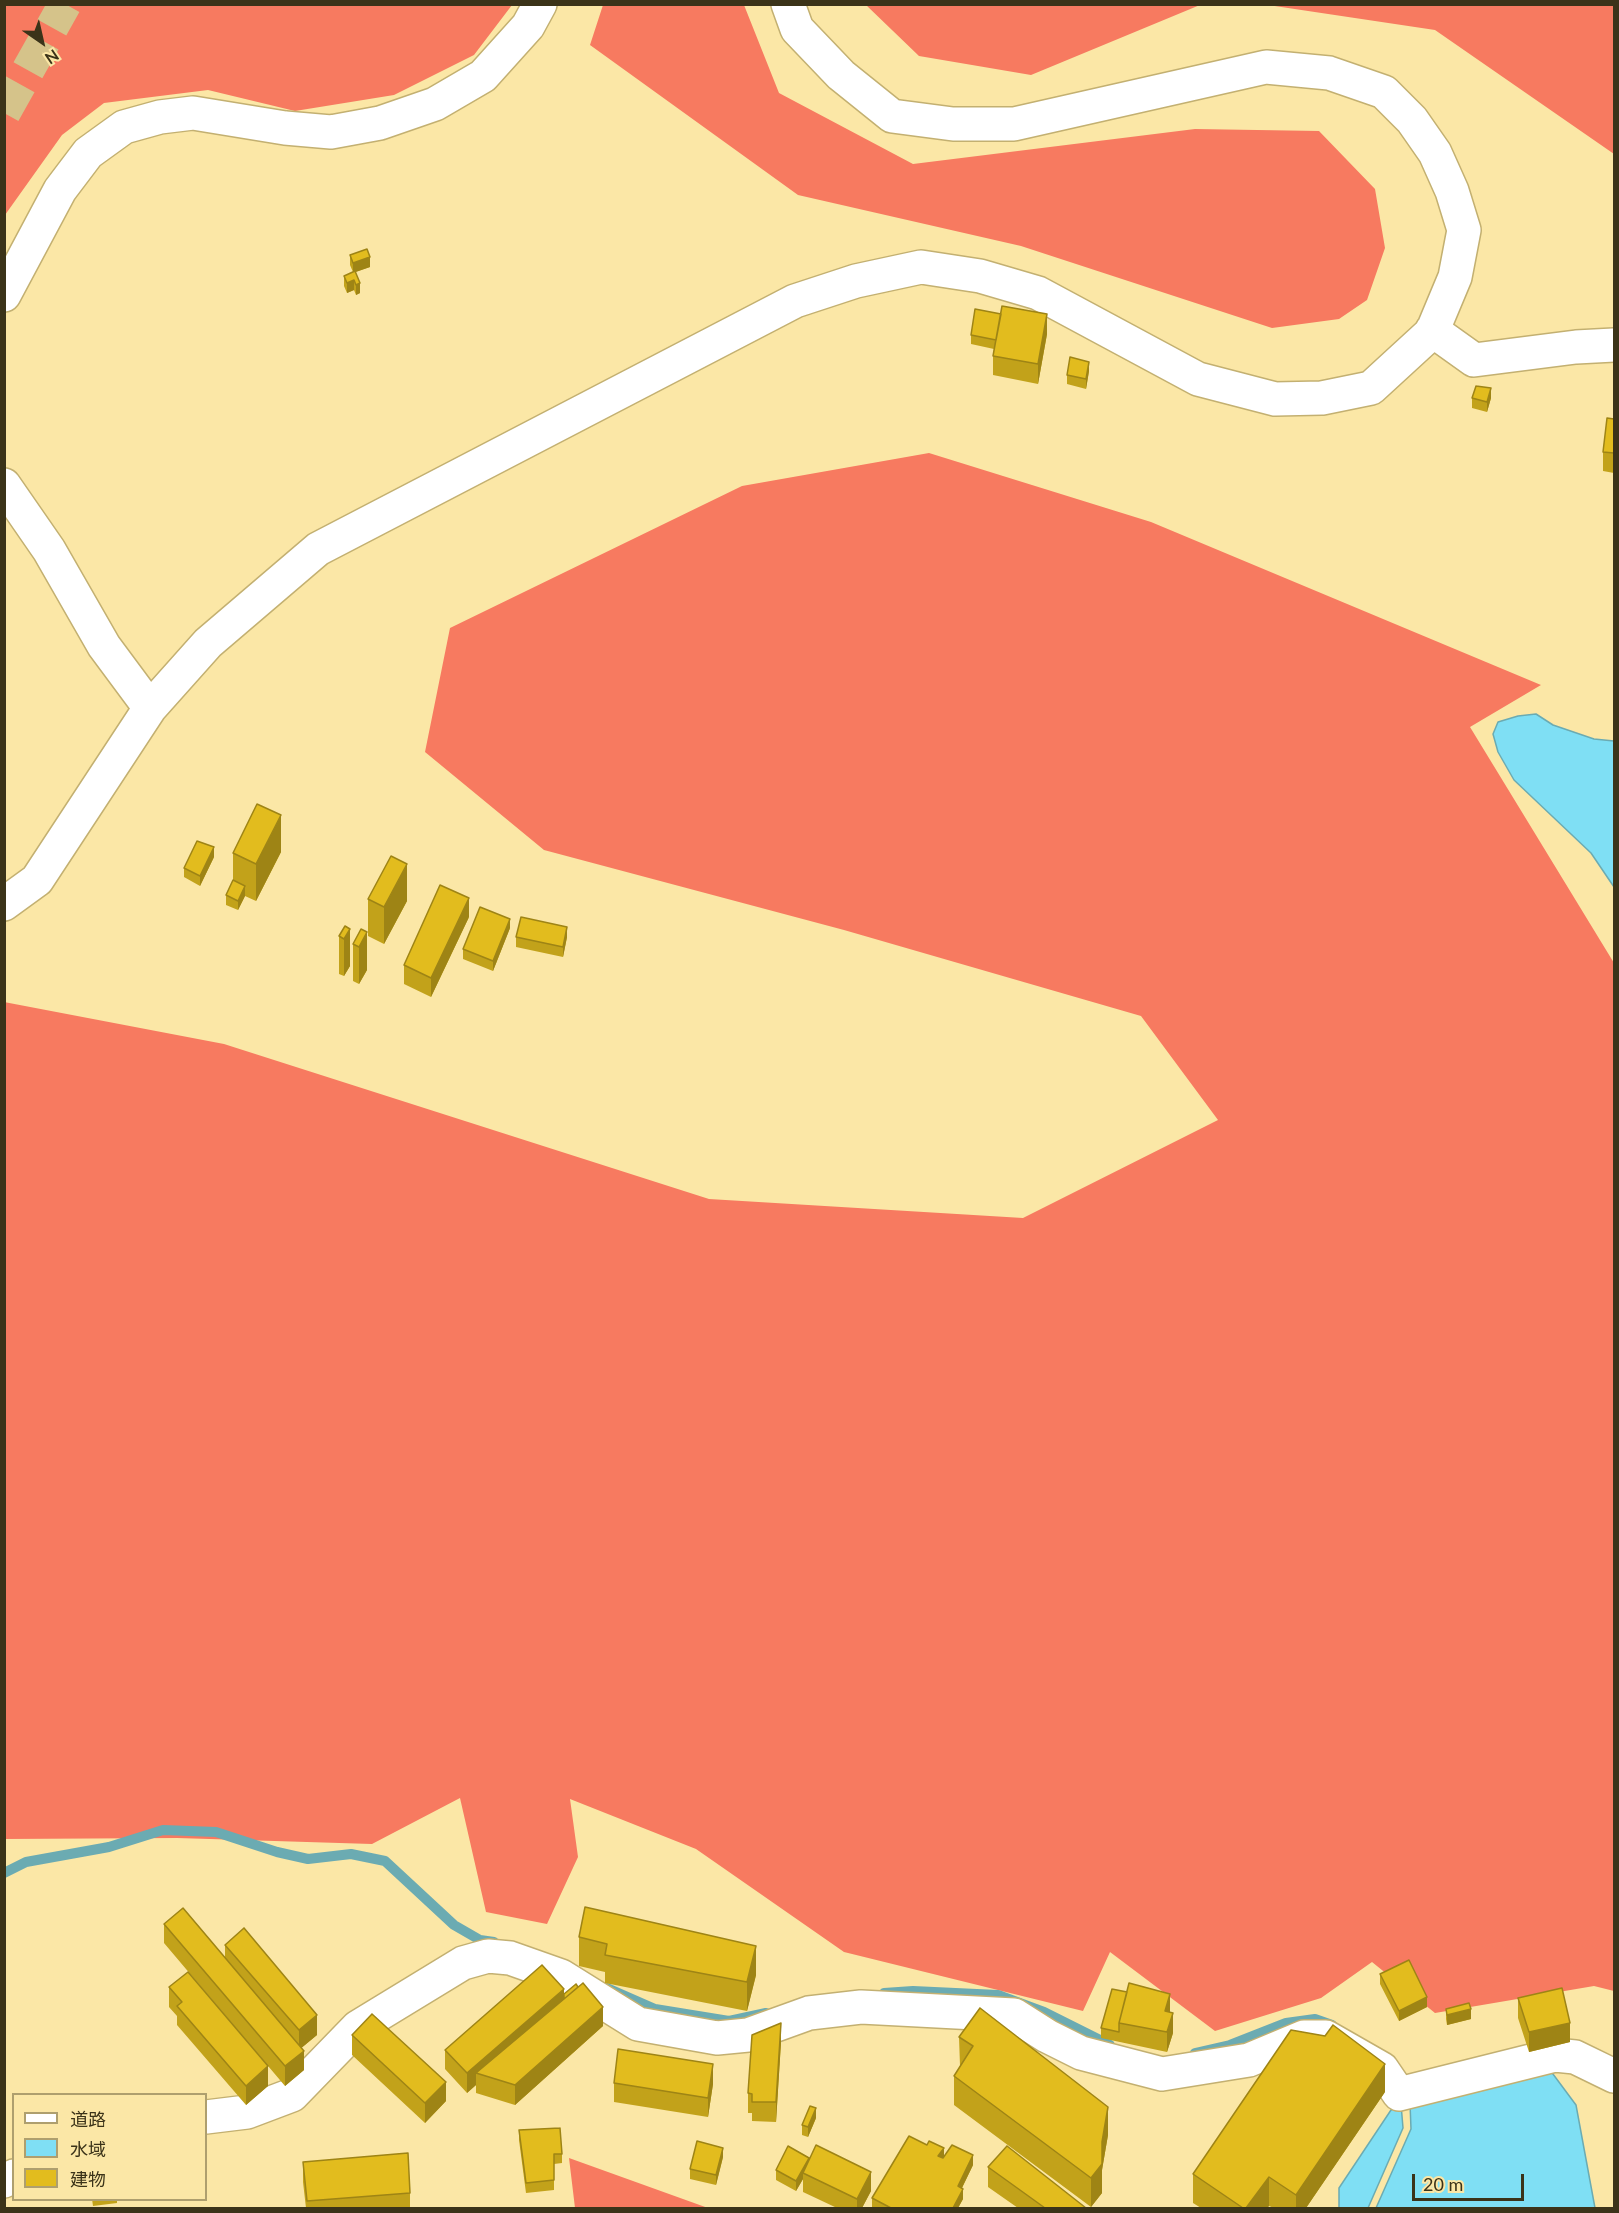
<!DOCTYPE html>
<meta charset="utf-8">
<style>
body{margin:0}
#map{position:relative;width:1619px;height:2213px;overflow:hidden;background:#fbe7a6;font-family:Lato,"Noto Sans JP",sans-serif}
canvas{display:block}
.frame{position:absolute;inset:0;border:6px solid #3b3319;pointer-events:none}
.legend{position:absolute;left:12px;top:2093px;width:195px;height:108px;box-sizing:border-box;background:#fbe7a6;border:2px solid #ae9f6e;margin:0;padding:8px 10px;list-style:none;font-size:18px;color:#3b3319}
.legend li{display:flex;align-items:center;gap:12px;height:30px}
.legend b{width:30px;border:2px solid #ae9f6e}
.north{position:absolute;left:12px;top:12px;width:60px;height:60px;-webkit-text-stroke:4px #fbe7a6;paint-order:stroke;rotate:146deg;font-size:16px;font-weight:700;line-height:24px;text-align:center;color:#3b3319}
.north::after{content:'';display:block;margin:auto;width:21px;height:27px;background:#3b3319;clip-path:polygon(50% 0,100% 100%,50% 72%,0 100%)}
.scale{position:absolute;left:1412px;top:2174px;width:112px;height:27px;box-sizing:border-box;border:3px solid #3b3319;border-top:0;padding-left:8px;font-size:18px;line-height:21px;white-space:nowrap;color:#3b3319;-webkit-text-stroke:4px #fbe7a6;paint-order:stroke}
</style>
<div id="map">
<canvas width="1619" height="2213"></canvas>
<div class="frame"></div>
<ul class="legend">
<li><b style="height:8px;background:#fff"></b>道路</li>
<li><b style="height:16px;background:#7fdff4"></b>水域</li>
<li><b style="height:16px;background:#e2bc1e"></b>建物</li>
</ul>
<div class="north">N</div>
<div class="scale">20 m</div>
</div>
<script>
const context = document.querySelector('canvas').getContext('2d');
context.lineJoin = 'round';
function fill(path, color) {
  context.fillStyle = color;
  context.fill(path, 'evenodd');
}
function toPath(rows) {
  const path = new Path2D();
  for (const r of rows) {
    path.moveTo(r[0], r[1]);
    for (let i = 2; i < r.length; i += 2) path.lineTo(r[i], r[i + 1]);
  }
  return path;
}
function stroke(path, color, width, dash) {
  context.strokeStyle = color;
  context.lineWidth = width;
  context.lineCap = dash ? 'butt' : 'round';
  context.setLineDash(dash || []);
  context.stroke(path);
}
const forest = toPath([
 [5,4,512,4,512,5,474,55,394,95,295,111,208,90,104,103,62,135,5,215],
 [603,5,744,5,779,93,913,164,1195,129,1319,131,1375,189,1385,248,1367,300,1339,319,1272,328,1021,246,798,195,590,45],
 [866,5,1200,5,1031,75,919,56],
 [1268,5,1614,5,1614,154,1435,30],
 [929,453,1151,522,1541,685,1470,727,1614,963,1614,1991,1594,1986,1435,2013,1372,1962,1321,1998,1215,2031,1110,1952,1083,2011,844,1952,696,1849,570,1799,578,1857,547,1924,486,1912,460,1798,372,1844,177,1838,5,1839,4,1002,224,1044,709,1199,1023,1218,1218,1120,1141,1016,844,930,544,850,425,752,450,628,742,486],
 [569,2158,708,2208,575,2208]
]);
const water = toPath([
 [1536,714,1553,725,1594,739,1614,741,1614,887,1591,853,1514,780,1498,752,1493,734,1498,722,1518,716,1536,714],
 [1547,2066,1576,2105,1595,2208,1376,2208,1411,2129,1410,2103,1547,2066],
 [1401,2104,1403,2128,1368,2208,1339,2208,1339,2188,1391,2110,1401,2104]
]);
const stream = toPath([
 [4,1873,26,1862,109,1847,163,1830,216,1832,277,1852,308,1859,351,1854,385,1861,454,1925,480,1940,494,1942],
 [607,1988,655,2009,729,2021,766,2013],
 [884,1993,913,1991,998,1995,1044,2012,1110,2045],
 [1195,2053,1230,2045,1286,2023,1315,2019,1332,2025]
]);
const highwayTunnel = toPath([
 [4,113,65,4]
]);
const minor = toPath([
 [4,295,60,190,88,153,124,127,160,117,193,113,285,128,331,132,380,123,435,104,483,76,528,26,540,4],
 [1432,330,1474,360,1576,347,1614,345],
 [4,485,49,550,104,646,150,708],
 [4,904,37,880,150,708,208,643,318,549,795,301,856,281,921,267,980,276,1038,293,1198,379,1275,399,1322,398,1371,388,1432,332,1455,277,1464,230,1452,191,1435,153,1412,120,1384,92,1329,73,1266,67,1014,124,953,124,892,116,841,75,797,29,788,4],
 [206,2117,247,2112,292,2095,358,2027,463,1963,488,1956,510,1958,561,1976,638,2024,717,2038,748,2035,809,2013,861,2007,1014,2015,1047,2036,1081,2053,1162,2074,1249,2060,1304,2037,1326,2037,1382,2069,1399,2094,1555,2055,1575,2057,1614,2076],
 [4,2181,14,2176]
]);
const wall = toPath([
 [350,255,370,267,355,272,360,293,356,295,354,290,347,293,344,286,344,276,353,272,350,265],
 [1047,334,1038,384,993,375,993,356,994,349,971,344,971,335],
 [1089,371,1086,389,1067,384,1067,375],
 [1472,398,1491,398,1487,412,1472,408],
 [1614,419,1614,473,1603,471,1603,452],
 [281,852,256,901,245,896,238,910,226,905,226,895,233,880,233,853],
 [214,857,200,886,184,877,184,868],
 [368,899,407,901,384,944,368,936],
 [469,917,431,997,404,984,404,965],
 [345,926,350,966,344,976,339,974,339,936],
 [510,928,493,971,463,959,463,949],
 [361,929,367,970,359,984,353,981,353,944],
 [516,937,567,937,563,957,516,947],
 [164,1924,225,1958,225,1945,317,2035,301,2048,304,2070,285,2086,164,1943],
 [579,1937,756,1975,747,2011,605,1983,605,1972,579,1966],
 [1380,1974,1427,2007,1399,2021,1380,1984],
 [169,1987,268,2086,246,2105,177,2025,177,2016,169,2007],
 [1112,1989,1170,2012,1173,2033,1167,2052,1101,2038,1101,2028],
 [564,1994,603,2026,515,2105,476,2093,476,2085,467,2093,445,2069,445,2050],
 [1518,1998,1570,2042,1529,2052,1518,2018],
 [1446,2009,1471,2019,1447,2025,1446,2019],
 [352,2035,446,2101,425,2123,352,2055],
 [959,2037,1108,2135,1102,2170,1102,2193,1091,2207,954,2105,954,2076,960,2066],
 [781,2042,776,2122,752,2121,752,2113,748,2113,748,2093],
 [614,2083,713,2084,708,2117,614,2102],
 [1385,2092,1306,2208,1274,2208,1269,2206,1267,2208,1201,2208,1193,2203,1193,2174],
 [816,2118,808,2137,802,2135,802,2125],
 [519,2130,562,2154,562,2163,554,2164,554,2190,526,2193,519,2140],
 [788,2146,871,2191,862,2208,837,2208,803,2192,803,2179,796,2191,776,2180,776,2170],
 [723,2157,716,2185,690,2179,690,2169],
 [944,2157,973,2165,962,2188,963,2199,958,2208,872,2208,872,2198],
 [303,2162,410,2193,410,2208,306,2208,303,2182],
 [988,2167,1086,2208,1018,2208,988,2187],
 [92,2199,117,2199,117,2203,93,2206]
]);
const shadedWall = toPath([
 [370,257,370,267,353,273,353,263],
 [354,280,354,290,347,293,347,283],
 [360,283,360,293,356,295,356,285],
 [1047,314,1047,334,1038,384,1038,364],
 [1089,362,1089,371,1086,389,1086,379],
 [1491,388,1491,398,1487,412,1487,402],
 [281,815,281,852,256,901,256,864],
 [214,847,214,857,200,886,200,876],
 [407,864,407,901,384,944,384,907],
 [245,886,245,896,238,910,238,901],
 [469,898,469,917,431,997,431,978],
 [510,919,510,928,493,971,493,961],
 [567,927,567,937,563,957,563,947],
 [350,929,350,966,344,976,344,939],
 [367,932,367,970,359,984,359,947],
 [756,1946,756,1975,747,2011,747,1982],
 [564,1989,564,2009,476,2073,476,2085,467,2093,467,2073],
 [1170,1994,1170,2014,1165,2011],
 [1427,1997,1427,2007,1399,2021,1399,2011],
 [603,2007,603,2026,515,2105,515,2085],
 [1471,2009,1471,2019,1447,2025,1447,2015],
 [1173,2013,1173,2033,1167,2052,1167,2032],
 [317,2015,317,2035,299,2050,299,2030],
 [781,2023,781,2042,776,2122,776,2102],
 [1570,2023,1570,2042,1529,2052,1529,2032],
 [304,2051,304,2070,285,2086,285,2066],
 [713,2064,713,2084,708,2117,708,2098],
 [1385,2064,1385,2092,1306,2208,1296,2208,1296,2195],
 [268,2066,268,2086,246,2105,246,2086],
 [446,2082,446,2101,425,2123,425,2103],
 [1108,2107,1108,2135,1102,2170,1102,2193,1091,2207,1091,2178,1102,2142],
 [816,2108,816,2118,808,2137,808,2127],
 [723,2148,723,2157,716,2185,716,2175],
 [944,2148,944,2157,938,2166,938,2156],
 [973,2155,973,2165,958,2196,958,2186],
 [809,2158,803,2173,803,2179,796,2191,796,2181],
 [871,2172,871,2191,862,2208,857,2208,857,2199],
 [1269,2177,1269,2206,1267,2208,1246,2208],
 [963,2189,963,2199,958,2208,953,2208]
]);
const building = toPath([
 [367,249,370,257,353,263,350,255,367,249],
 [355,271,360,283,356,285,354,280,347,283,344,276,355,271],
 [1002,306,1047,314,1038,364,993,356,1002,306],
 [975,309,1001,314,996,340,971,335,975,309],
 [1070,357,1089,362,1086,379,1067,375,1070,357],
 [1476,386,1491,388,1487,402,1472,398,1476,386],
 [1607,418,1614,419,1614,453,1603,452,1607,418],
 [257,804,281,815,256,864,233,853,257,804],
 [197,841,214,847,200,876,184,868,197,841],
 [391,856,407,864,384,907,368,899,391,856],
 [233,880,245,886,238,901,226,895,233,880],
 [440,885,469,898,431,978,404,965,440,885],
 [480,907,510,919,493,961,463,949,480,907],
 [521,917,567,927,563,947,516,937,521,917],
 [345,926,350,929,344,939,339,936,345,926],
 [361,929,367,932,359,947,353,944,361,929],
 [585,1907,756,1946,747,1982,605,1955,607,1944,579,1937,585,1907],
 [183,1908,304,2051,285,2066,164,1924,183,1908],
 [244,1928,317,2015,299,2030,225,1945,244,1928],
 [1409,1960,1427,1997,1399,2011,1380,1974,1409,1960],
 [542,1965,564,1989,467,2073,445,2050,542,1965],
 [188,1972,268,2066,246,2086,177,2006,182,2002,169,1987,188,1972],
 [583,1983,603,2007,515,2085,476,2073,583,1983],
 [1129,1983,1170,1994,1165,2011,1173,2013,1167,2032,1119,2023,1129,1983],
 [576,1984,578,1987,564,1999,564,1994,576,1984],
 [1562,1988,1570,2023,1529,2032,1518,1998,1562,1988],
 [1112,1989,1127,1992,1119,2023,1119,2032,1101,2028,1112,1989],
 [1469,2003,1471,2009,1447,2015,1446,2009,1469,2003],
 [980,2008,1108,2107,1102,2142,1102,2164,1091,2178,954,2076,973,2046,959,2037,980,2008],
 [372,2014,446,2082,425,2103,352,2035,372,2014],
 [781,2023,776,2102,752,2102,752,2094,748,2093,752,2035,781,2023],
 [1333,2025,1385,2064,1296,2195,1269,2177,1246,2208,1243,2208,1193,2174,1291,2030,1325,2036,1333,2025],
 [618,2049,713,2064,708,2098,614,2083,618,2049],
 [810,2106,816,2108,808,2127,802,2125,810,2106],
 [560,2128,562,2154,554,2154,554,2180,526,2183,519,2130,560,2128],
 [909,2136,927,2145,929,2141,944,2148,938,2156,943,2158,952,2145,973,2155,958,2186,963,2189,953,2208,891,2208,872,2198,909,2136],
 [697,2141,723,2148,716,2175,690,2169,697,2141],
 [816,2145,871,2172,857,2199,803,2173,816,2145],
 [788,2146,809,2158,796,2181,776,2170,788,2146],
 [1007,2146,1086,2208,1045,2208,988,2167,1007,2146],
 [408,2153,410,2193,307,2201,303,2162,408,2153]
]);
fill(forest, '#f77a60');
fill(water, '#7fdff4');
stroke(water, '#6babb2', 1.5);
stroke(stream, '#6babb2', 10);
stroke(highwayTunnel, '#d5c38a', 33, [33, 16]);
stroke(minor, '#c3b071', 36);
stroke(minor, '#fff', 33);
fill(wall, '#c2a21a');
fill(shadedWall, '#9e8415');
fill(building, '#e2bc1e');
stroke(building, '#9e8415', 1.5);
</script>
